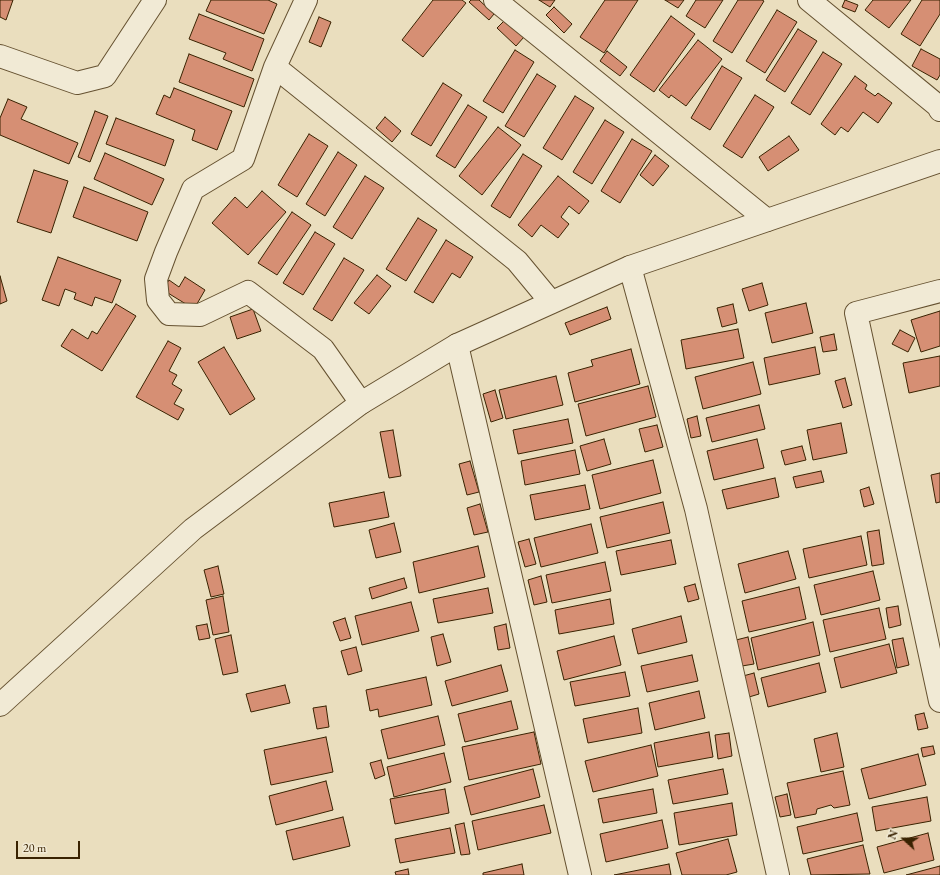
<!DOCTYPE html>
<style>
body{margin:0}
#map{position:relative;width:940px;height:875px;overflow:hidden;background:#eadebe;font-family:"EB Garamond",serif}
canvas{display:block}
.north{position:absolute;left:884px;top:819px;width:40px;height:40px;-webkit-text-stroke:3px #f1ead5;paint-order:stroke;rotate:291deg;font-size:11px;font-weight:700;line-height:16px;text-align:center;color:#392201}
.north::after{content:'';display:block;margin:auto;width:14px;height:18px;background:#392201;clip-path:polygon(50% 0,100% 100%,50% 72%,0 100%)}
.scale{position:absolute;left:16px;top:841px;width:64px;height:18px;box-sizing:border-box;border:2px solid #392201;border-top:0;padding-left:5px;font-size:12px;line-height:14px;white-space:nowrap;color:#392201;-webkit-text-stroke:3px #f1ead5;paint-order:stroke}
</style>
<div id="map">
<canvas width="940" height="875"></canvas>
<div class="north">N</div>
<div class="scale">20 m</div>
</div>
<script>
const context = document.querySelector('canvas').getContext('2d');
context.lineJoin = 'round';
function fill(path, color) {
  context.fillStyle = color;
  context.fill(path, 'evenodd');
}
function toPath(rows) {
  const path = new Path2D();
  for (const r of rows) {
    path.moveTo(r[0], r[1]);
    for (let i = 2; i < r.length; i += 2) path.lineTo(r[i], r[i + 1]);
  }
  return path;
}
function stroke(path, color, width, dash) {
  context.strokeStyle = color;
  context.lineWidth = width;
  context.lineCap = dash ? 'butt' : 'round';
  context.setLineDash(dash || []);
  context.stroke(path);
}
const building = toPath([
 [0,0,13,0,6,20,0,17,0,0],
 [211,0,268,0,277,4,264,34,206,11,211,0],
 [433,0,462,0,466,3,423,57,402,40,433,0],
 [471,0,479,0,494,14,489,20,469,2,471,0],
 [539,0,555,0,550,7,539,0],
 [605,0,638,0,604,53,580,37,605,0],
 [665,0,684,0,678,8,665,0],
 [696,0,723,0,705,28,686,16,696,0],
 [738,0,762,0,764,1,732,53,713,41,738,0],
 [845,0,858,5,855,12,842,7,845,0],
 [873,0,911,0,889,28,865,10,873,0],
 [922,0,940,0,940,14,920,46,901,34,922,0],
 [554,7,572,24,564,33,546,15,554,7],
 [777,10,797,22,765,73,746,61,777,10],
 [199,14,264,39,252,71,223,59,226,53,189,39,199,14],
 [671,16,695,34,654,92,630,75,671,16],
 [319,17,331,22,321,47,309,42,319,17],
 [505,20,524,37,516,46,497,28,505,20],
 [798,29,817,41,785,92,766,80,798,29],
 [698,40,722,59,686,106,671,95,669,98,659,90,698,40],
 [921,49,940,59,940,75,937,80,912,66,921,49],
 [515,50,534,62,503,113,483,101,515,50],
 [607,51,627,67,620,76,600,61,607,51],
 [823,52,842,64,810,115,791,103,823,52],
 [189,54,254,79,244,107,179,82,189,54],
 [722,66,742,78,710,130,691,118,722,66],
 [537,74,556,86,524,137,505,126,537,74],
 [855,76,867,85,865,89,875,96,878,93,892,103,878,123,863,112,848,132,841,127,835,135,821,124,855,76],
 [443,83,462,95,431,146,411,134,443,83],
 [174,88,232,111,217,150,192,140,195,130,156,114,164,95,170,98,174,88],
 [755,95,774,107,742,158,723,146,755,95],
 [575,96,594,108,562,160,543,148,575,96],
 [8,99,27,107,21,119,78,143,69,164,0,135,0,118,8,99],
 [468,105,487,117,455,168,436,156,468,105],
 [95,111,108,116,90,162,78,157,95,111],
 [385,117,401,131,392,142,376,128,385,117],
 [116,118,174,140,165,166,106,144,116,118],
 [605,120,624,132,592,184,573,172,605,120],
 [498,127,521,145,482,195,459,176,498,127],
 [309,134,328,146,297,197,278,185,309,134],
 [789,136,799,150,768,171,759,157,789,136],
 [632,139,652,151,620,203,601,191,632,139],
 [338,152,357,165,325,216,306,204,338,152],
 [105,153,164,179,152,205,94,179,105,153],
 [523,154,542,166,510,218,491,206,523,154],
 [655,155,669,166,653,186,640,175,655,155],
 [34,170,68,181,51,233,17,222,34,170],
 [365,176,384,188,352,239,333,227,365,176],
 [558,176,589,201,579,214,569,206,561,217,569,224,558,238,541,225,532,237,518,225,558,176],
 [84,187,148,212,137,241,73,217,84,187],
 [262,191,286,212,248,255,212,223,235,197,247,208,262,191],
 [292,212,311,225,277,275,258,263,292,212],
 [418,218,437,230,406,281,386,269,418,218],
 [315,232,335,244,303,295,283,283,315,232],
 [446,240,473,257,460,278,452,273,433,303,414,292,446,240],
 [58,257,121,280,112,303,95,297,92,306,74,299,76,293,65,289,59,306,42,300,58,257],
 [344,258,364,270,332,321,313,309,344,258],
 [377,275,391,286,369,314,354,303,377,275],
 [0,276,7,301,0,304,0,276],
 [185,277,205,290,194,309,163,290,169,280,179,287,185,277],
 [762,283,768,305,749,311,742,289,762,283],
 [806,303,813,333,772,343,765,313,806,303],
 [116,304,136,316,102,371,61,346,72,329,88,339,92,331,97,334,116,304],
 [733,304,737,323,722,327,717,308,733,304],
 [607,307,611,319,570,335,565,323,607,307],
 [253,309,261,331,237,339,230,317,253,309],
 [940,311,940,346,921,352,911,320,940,311],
 [738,329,744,358,686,369,681,340,738,329],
 [900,330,915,338,908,352,892,344,900,330],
 [834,334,837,350,823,352,820,337,834,334],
 [168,341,181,348,169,371,177,375,172,384,182,390,174,404,184,409,178,420,136,397,168,341],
 [224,347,255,399,230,415,198,362,224,347],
 [815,347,820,374,769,385,764,358,815,347],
 [631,349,640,384,575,402,568,373,593,366,591,360,631,349],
 [940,356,940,386,909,393,903,363,940,356],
 [753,362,761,394,703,409,695,377,753,362],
 [556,376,563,405,506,419,499,390,556,376],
 [845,378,852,405,843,408,835,381,845,378],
 [648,386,656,417,586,436,578,404,648,386],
 [495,390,503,418,491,422,483,394,495,390],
 [759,405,765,429,712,442,706,418,759,405],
 [697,416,701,436,691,438,687,419,697,416],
 [568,419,573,443,518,454,513,430,568,419],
 [841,423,847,453,813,460,807,430,841,423],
 [657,425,663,447,645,452,639,429,657,425],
 [393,430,401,476,389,478,380,432,393,430],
 [604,439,611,464,587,471,580,446,604,439],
 [757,439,764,468,714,480,707,451,757,439],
 [802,446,806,460,785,465,781,451,802,446],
 [575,450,580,474,525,485,521,461,575,450],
 [653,460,661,493,600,509,592,475,653,460],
 [470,461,479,492,467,495,459,464,470,461],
 [821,471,824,482,796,488,793,477,821,471],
 [940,473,940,502,936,503,931,475,940,473],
 [775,478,779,497,727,509,722,490,775,478],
 [585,485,590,509,535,520,530,495,585,485],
 [869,487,874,504,864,507,860,490,869,487],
 [384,492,389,517,334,527,329,503,384,492],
 [663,502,670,533,607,548,600,517,663,502],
 [480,504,488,532,474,535,467,508,480,504],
 [394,523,401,552,376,558,369,530,394,523],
 [591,524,598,553,541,567,534,538,591,524],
 [879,530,884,564,872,566,867,532,879,530],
 [861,536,867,565,809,578,803,549,861,536],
 [529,539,536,564,525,567,518,542,529,539],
 [671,540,676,564,621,575,616,551,671,540],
 [478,546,485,577,419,593,413,562,478,546],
 [788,551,796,579,745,593,738,564,788,551],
 [605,562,611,591,552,603,546,575,605,562],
 [218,566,224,594,211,597,204,570,218,566],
 [873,571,880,600,821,615,814,585,873,571],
 [541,576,547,602,534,605,528,580,541,576],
 [404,578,407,588,372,599,369,588,404,578],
 [695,584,699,599,688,602,684,587,695,584],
 [799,587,806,619,749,632,742,601,799,587],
 [488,588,493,613,438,623,433,599,488,588],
 [223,596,229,632,213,635,206,600,223,596],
 [610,599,614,624,559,634,555,610,610,599],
 [411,602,419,631,362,645,355,616,411,602],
 [898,606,901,625,889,628,886,608,898,606],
 [879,608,886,639,830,652,823,620,879,608],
 [681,616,687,642,638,654,632,629,681,616],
 [345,618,351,638,340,641,333,622,345,618],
 [813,622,820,655,758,670,751,638,813,622],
 [207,624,210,638,199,640,196,626,207,624],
 [506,624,510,648,498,650,494,627,506,624],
 [443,634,451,662,437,666,431,637,443,634],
 [231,635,238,672,223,675,215,639,231,635],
 [614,636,621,665,564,680,557,651,614,636],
 [748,637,754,664,742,666,736,640,748,637],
 [903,638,909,665,897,668,892,640,903,638],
 [889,644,897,673,841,688,834,658,889,644],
 [356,647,362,671,348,675,341,651,356,647],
 [692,655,698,681,647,692,641,666,692,655],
 [819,663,826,692,768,707,761,678,819,663],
 [501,665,508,691,452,706,445,681,501,665],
 [625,672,630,696,575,706,570,682,625,672],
 [754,673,759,694,749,697,743,676,754,673],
 [426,677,432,705,379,717,378,709,370,711,366,690,426,677],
 [285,685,290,703,251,712,246,694,285,685],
 [699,691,705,718,655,730,649,703,699,691],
 [511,701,518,729,465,742,458,714,511,701],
 [326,706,329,727,317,729,313,708,326,706],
 [638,708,642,733,588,743,583,719,638,708],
 [924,713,928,728,918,730,915,715,924,713],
 [438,716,445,745,388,759,381,730,438,716],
 [534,732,541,764,469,780,462,747,534,732],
 [709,732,713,757,658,767,654,743,709,732],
 [729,733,732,756,718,759,715,735,729,733],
 [837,733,844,767,821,772,814,739,837,733],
 [326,737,333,772,271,785,264,750,326,737],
 [651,745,658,776,593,792,585,761,651,745],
 [933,746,935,754,923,757,921,748,933,746],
 [444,753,451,782,394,797,387,767,444,753],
 [918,754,926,785,869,799,861,769,918,754],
 [381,760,385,775,375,779,370,763,381,760],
 [533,769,540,797,471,815,464,787,533,769],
 [723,769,728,794,673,804,668,780,723,769],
 [843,771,850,805,834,808,831,805,817,809,816,814,795,818,787,783,843,771],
 [326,781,333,810,276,825,269,796,326,781],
 [445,789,449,813,395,824,390,799,445,789],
 [653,789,657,813,603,823,598,799,653,789],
 [787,794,791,815,780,817,775,797,787,794],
 [927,797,931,821,876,831,872,807,927,797],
 [732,803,737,835,679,845,674,813,732,803],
 [544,805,551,833,478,850,472,821,544,805],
 [857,813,863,841,803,854,797,827,857,813],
 [343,817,350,846,293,860,286,831,343,817],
 [662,820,668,848,606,862,600,834,662,820],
 [464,823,470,854,461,855,455,825,464,823],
 [450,828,455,853,400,863,395,839,450,828],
 [928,833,934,860,884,873,877,847,928,833],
 [728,839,737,872,726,875,682,875,676,853,728,839],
 [863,845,870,874,811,875,807,859,863,845],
 [522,864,524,875,483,875,483,873,522,864],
 [669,864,671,875,614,875,669,864],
 [940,866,940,875,906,875,940,866],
 [408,869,409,875,396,875,395,872,408,869]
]);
const minor = toPath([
 [306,0,275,67,243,159,193,189,166,252,156,279,158,300,169,314,200,315,248,292,323,349,361,403],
 [495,0,767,220],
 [809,0,938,106,940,110],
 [0,56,77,83,105,76,155,0],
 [275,67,517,261,551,302],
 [630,267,696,509,778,875],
 [940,291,856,313,940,701],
 [457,345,580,875]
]);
const tertiary = toPath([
 [0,705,193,529,361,403,457,345,630,267,940,161]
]);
fill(building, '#d68f74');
stroke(building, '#392201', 1);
stroke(minor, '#655130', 24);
stroke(tertiary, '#655130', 24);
stroke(minor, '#f1ead5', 22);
stroke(tertiary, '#f1ead5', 22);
</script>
